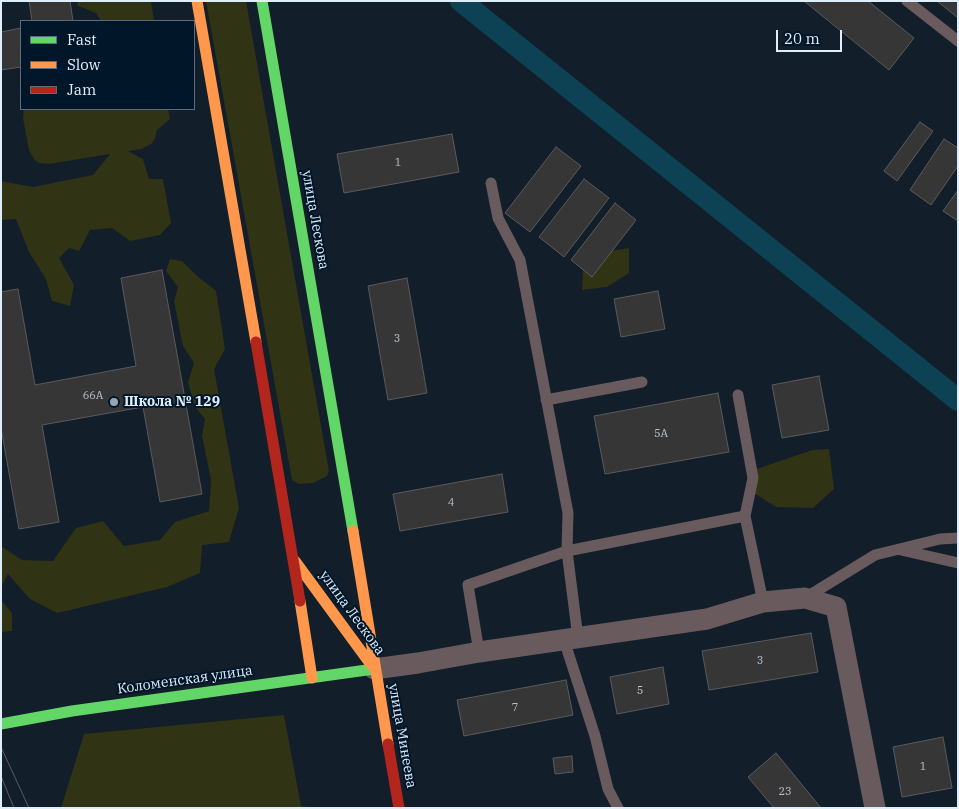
<!DOCTYPE html>
<meta charset="utf-8">
<style>
body{margin:0}
#map{position:relative;width:959px;height:809px;overflow:hidden;background:#121e29;font-family:"IBM Plex Serif",serif}
canvas{display:block}
.frame{position:absolute;inset:0;border:2px solid #dfeefb;pointer-events:none}
.legend{position:absolute;left:20px;top:20px;width:175px;height:90px;box-sizing:border-box;background:#011629;border:1px solid #5a6c7d;margin:0;padding:6px 9px;list-style:none;font-size:15px;color:#dfeefb}
.legend li{display:flex;align-items:center;gap:10px;height:25px}
.legend b{width:25px;border:1px solid #5a6c7d}
.scale{position:absolute;left:776px;top:30px;width:66px;height:22px;box-sizing:border-box;border:2px solid #dfeefb;border-top:0;padding-left:6px;font-size:15px;line-height:18px;white-space:nowrap;color:#dfeefb;-webkit-text-stroke:4px #011629;paint-order:stroke}
</style>
<div id="map">
<canvas width="959" height="809"></canvas>
<div class="frame"></div>
<ul class="legend">
<li><b style="height:6px;background:#63d668"></b>Fast</li>
<li><b style="height:6px;background:#ff974d"></b>Slow</li>
<li><b style="height:6px;background:#b3261e"></b>Jam</li>
</ul>
<div class="scale">20 m</div>
</div>
<script>
const context = document.querySelector('canvas').getContext('2d');
context.lineJoin = 'round';
function fill(path, color) {
  context.fillStyle = color;
  context.fill(path, 'evenodd');
}
function toPath(rows) {
  const path = new Path2D();
  for (const r of rows) {
    path.moveTo(r[0], r[1]);
    for (let i = 2; i < r.length; i += 2) path.lineTo(r[i], r[i + 1]);
  }
  return path;
}
function stroke(path, color, width, dash) {
  context.strokeStyle = color;
  context.lineWidth = width;
  context.lineCap = dash ? 'butt' : 'round';
  context.setLineDash(dash || []);
  context.stroke(path);
}
function write(font, color, halo, rows, align = 'center') {
  context.font = font + ' "IBM Plex Serif",serif';
  context.lineWidth = 4;
  context.setLineDash([]);
  context.textBaseline = 'middle';
  context.strokeStyle = halo;
  context.fillStyle = color;
  for (const [text, x, y, turn = 0] of rows) {
    context.save();
    context.translate(x, y);
    context.rotate((+turn || 0) * Math.PI / 180);
    context.textAlign = isNaN(turn) ? turn : align;
    if (halo) context.strokeText(text, 0, 0);
    context.fillText(text, 0, 0);
    context.restore();
  }
}
const green = toPath([
 [77,1,151,1,154,21,101,21,96,13,78,6],
 [206,1,246,1,329,471,327,476,313,483,299,484,292,480],
 [24,109,168,109,170,119,157,130,155,139,151,144,141,149,128,151,143,159,149,179,163,179,171,223,160,235,130,241,112,228,90,230,79,251,69,248,59,258,74,285,70,306,52,301,46,279,29,252,16,219,1,220,1,181,33,187,93,175,110,154,49,164,39,163,34,159,29,150,23,118],
 [629,248,629,273,607,287,582,290,583,270,593,254],
 [170,259,182,261,196,275,216,291,225,349,214,369,239,508,229,542,202,545,200,573,167,587,57,613,30,599,8,574,1,587,1,546,22,560,53,561,76,528,103,521,124,546,160,540,175,522,209,511,211,480,202,436,205,419,195,407,188,382,194,363,183,346,174,301,178,287,166,271],
 [829,449,834,489,813,508,776,507,746,488,754,470,812,450],
 [1,600,12,613,12,631,1,632],
 [284,715,301,806,315,808,61,808,84,734]
]);
const canal = toPath([
 [461,1,958,400]
]);
const building = toPath([
 [29,1,70,1,73,21,32,21,29,1],
 [804,1,868,1,914,38,889,70,804,1],
 [937,1,958,1,958,18,937,1],
 [21,28,21,67,1,70,1,32,21,28],
 [920,122,933,131,897,181,884,171,920,122],
 [452,134,459,172,344,193,337,154,452,134],
 [944,139,958,148,958,166,931,205,910,190,944,139],
 [556,147,581,166,530,232,505,213,556,147],
 [584,179,609,198,564,257,539,237,584,179],
 [958,190,958,221,943,211,958,190],
 [615,203,636,220,592,277,571,260,615,203],
 [162,270,202,494,160,502,143,407,42,425,59,522,19,529,1,428,1,292,18,289,35,385,136,366,121,278,162,270],
 [407,278,427,393,388,400,368,286,407,278],
 [658,291,665,329,621,337,614,299,658,291],
 [819,376,829,430,782,438,772,385,819,376],
 [718,393,729,452,605,474,594,416,718,393],
 [502,474,508,512,400,531,393,494,502,474],
 [811,633,818,672,709,690,702,651,811,633],
 [663,667,669,704,617,714,610,677,663,667],
 [566,680,573,715,464,736,457,700,566,680],
 [943,737,952,788,902,797,893,747,943,737],
 [776,753,821,808,774,808,748,777,776,753],
 [572,756,573,772,555,774,553,758,572,756]
]);
const lane = toPath([
 [907,1,958,41],
 [491,183,498,218,520,260,568,513,567,551,578,638],
 [738,395,753,478,745,516],
 [546,400,642,382],
 [901,550,958,563],
 [805,598,875,555,940,539,958,538],
 [564,640,595,736,608,789,618,808],
 [479,652,468,585,567,551,745,516,763,602]
]);
const street = toPath([
 [374,669,418,663,479,652,707,619,763,602,805,598,836,607,875,808]
]);
const fast = toPath([
 [262,1,353,531],
 [1,724,72,711,374,669]
]);
const slow = toPath([
 [197,1,256,342],
 [353,531,388,744],
 [295,561,372,666],
 [300,601,312,678]
]);
const jam = toPath([
 [256,342,300,601],
 [388,744,399,808]
]);
const tram = toPath([
 [1,747,29,808],
 [1,776,14,808]
]);
const markers = [
 [114,402,5,"#97a5b2"]
];
const numberNames = [
 ["1",398,163],
 ["3",397,339],
 ["66А",93,396],
 ["5А",661,434],
 ["4",451,503],
 ["3",760,661],
 ["5",640,691],
 ["7",515,708],
 ["1",923,767],
 ["23",785,792]
];
const streetNames = [
 ["улица Лескова",315,220,80],
 ["улица Лескова",352,613,54],
 ["Коломенская улица",185,680,-8],
 ["улица Минеева",402,736,80]
];
const poiNames = [
 ["Школа № 129",124,402]
];
fill(green, '#303314');
stroke(canal, '#0c4253', 22);
fill(building, '#363637');
stroke(building, '#5b5b5c', 1);
stroke(lane, '#695a5d', 11);
stroke(street, '#695a5d', 21);
stroke(fast, '#63d668', 11);
stroke(slow, '#ff974d', 11);
stroke(jam, '#b3261e', 11);
stroke(tram, '#5d5a60', 1);
for (const [x, y, r, color] of markers) {
  const dot = new Path2D();
  dot.arc(x, y, r, 0, 2 * Math.PI);
  context.fillStyle = color;
  context.fill(dot);
  stroke(dot, '#011629', 2);
}
write('11px', '#b5c0ca', null, numberNames);
write('14px', '#dfeefb', '#011629', streetNames);
write('bold 14px', '#dfeefb', '#011629', poiNames, 'left');
</script>
